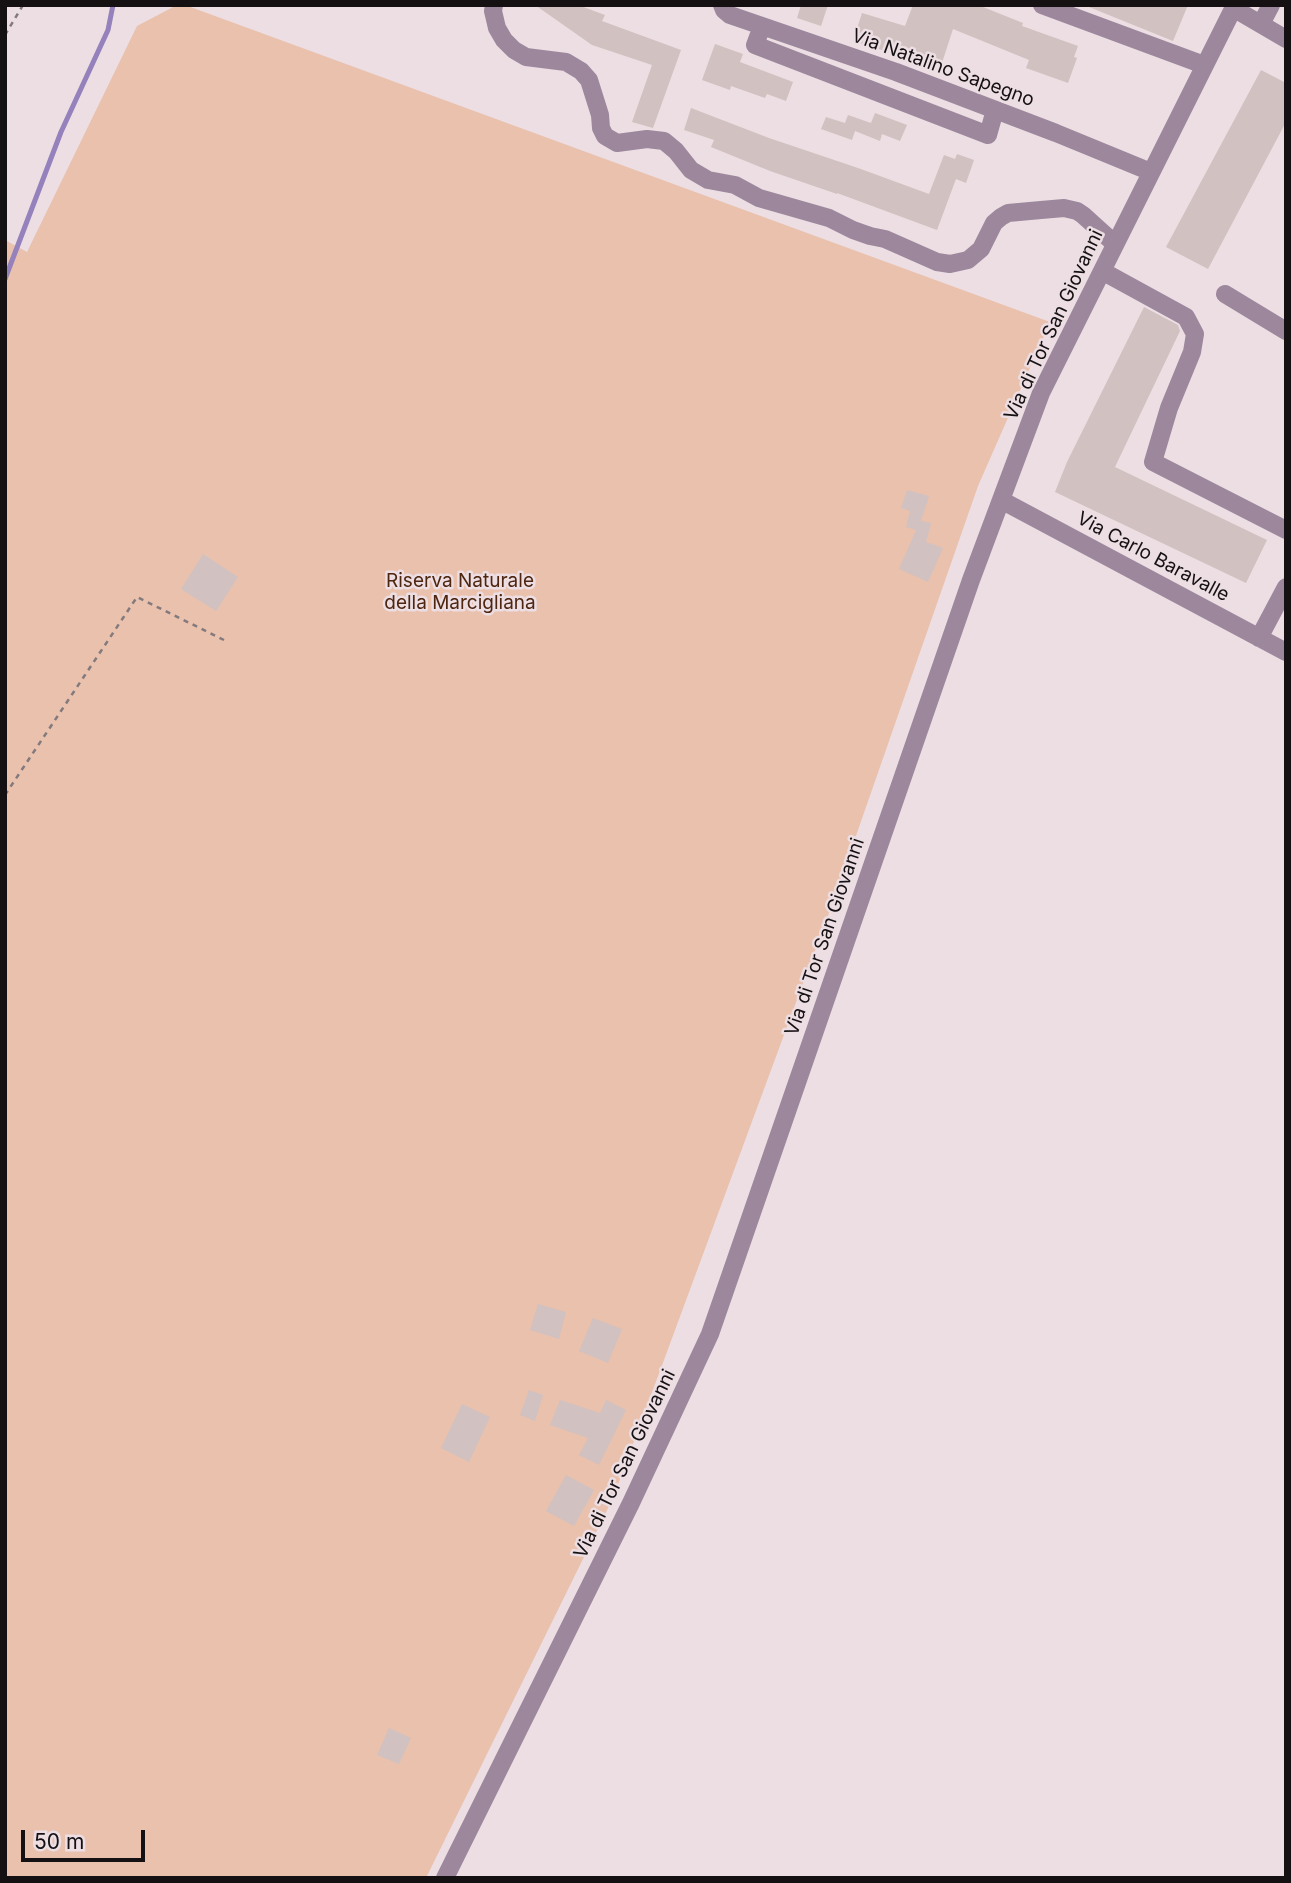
<!DOCTYPE html>
<style>
body{margin:0}
#map{position:relative;width:1291px;height:1883px;overflow:hidden;background:#ecdee3;font-family:Inter,sans-serif}
canvas{display:block}
.frame{position:absolute;inset:0;border:7px solid #151012;pointer-events:none}
.scale{position:absolute;left:21px;top:1830px;width:124px;height:32px;box-sizing:border-box;border:4px solid #151012;border-top:0;padding-left:9px;font-size:21px;line-height:24px;white-space:nowrap;color:#151012;-webkit-text-stroke:5px #ecdee3;paint-order:stroke}
</style>
<div id="map">
<canvas width="1291" height="1883"></canvas>
<div class="frame"></div>
<div class="scale">50 m</div>
</div>
<script>
const context = document.querySelector('canvas').getContext('2d');
context.lineJoin = 'round';
function fill(path, color) {
  context.fillStyle = color;
  context.fill(path, 'evenodd');
}
function toPath(rows) {
  const path = new Path2D();
  for (const r of rows) {
    path.moveTo(r[0], r[1]);
    for (let i = 2; i < r.length; i += 2) path.lineTo(r[i], r[i + 1]);
  }
  return path;
}
function stroke(path, color, width, dash) {
  context.strokeStyle = color;
  context.lineWidth = width;
  context.lineCap = dash ? 'butt' : 'round';
  context.setLineDash(dash || []);
  context.stroke(path);
}
function write(font, color, halo, rows, align = 'center') {
  context.font = font + ' Inter,sans-serif';
  context.lineWidth = 5;
  context.setLineDash([]);
  context.textBaseline = 'middle';
  context.strokeStyle = halo;
  context.fillStyle = color;
  for (const [text, x, y, turn = 0] of rows) {
    context.save();
    context.translate(x, y);
    context.rotate((+turn || 0) * Math.PI / 180);
    context.textAlign = isNaN(turn) ? turn : align;
    if (halo) context.strokeText(text, 0, 0);
    context.fillText(text, 0, 0);
    context.restore();
  }
}
const green = toPath([
 [177,5,185,5,1050,322,978,486,829,913,613,1498,426,1878,5,1878,5,240,27,252,137,26]
]);
const stream = toPath([
 [5,279,61,132,108,30,113,5]
]);
const building = toPath([
 [535,5,578,5,605,15,602,21,681,50,653,128,632,122,652,65,592,45],
 [801,5,828,5,821,26,797,18],
 [913,5,978,5,1023,23,1022,26,1078,46,1074,57,1077,58,1068,83,1026,68,1029,60,953,29,939,72,897,58,898,55,853,41,862,13,905,26],
 [1084,5,1188,5,1173,41],
 [715,44,743,54,740,62,793,82,786,101,767,94,765,98,731,86,730,90,702,80],
 [1261,70,1286,83,1286,122,1208,269,1166,247],
 [691,108,769,138,858,168,929,194,944,155,955,159,957,154,974,160,966,183,956,179,937,230,837,193,837,194,770,171,711,147,714,140,684,130],
 [875,113,907,125,900,141,882,134,880,141,855,131,852,140,821,129,826,117,845,123,848,115,871,123],
 [1144,307,1178,325,1180,331,1115,467,1267,540,1246,583,1055,492,1067,462],
 [907,490,929,496,921,521,931,523,926,542,943,548,928,582,899,569,916,530,906,527,910,511,901,508],
 [203,554,238,577,216,611,181,589],
 [538,1304,566,1312,559,1339,530,1330],
 [593,1318,622,1329,608,1363,579,1351],
 [529,1390,543,1395,535,1421,520,1415],
 [560,1400,600,1413,606,1400,626,1410,599,1465,579,1455,588,1438,550,1425],
 [462,1404,490,1417,469,1462,441,1448],
 [566,1475,594,1490,574,1526,546,1511],
 [389,1728,411,1738,399,1764,377,1755]
]);
const path = toPath([
 [5,35,23,5],
 [5,795,137,597,226,641]
]);
const minor = toPath([
 [494,5,493,11,497,28,504,40,514,50,526,57,566,62,581,71,589,80,600,115,601,128,605,136,617,143,647,139,664,141,676,151,691,170,708,180,735,185,759,198,829,218,853,230,870,236,885,239,937,262,950,264,968,260,981,249,994,223,1001,217,1008,213,1041,210,1064,208,1077,211,1083,215,1115,244],
 [722,5,724,10,730,15,896,72,1056,133,1151,172],
 [1042,5,1204,65],
 [1233,8,1286,39],
 [1261,24,1271,5],
 [762,26,755,45,988,135,995,110],
 [1102,271,1186,317,1195,334,1192,352,1169,408,1153,462,1286,530],
 [1225,294,1286,331],
 [1001,500,1286,652],
 [1259,638,1286,587],
 [445,1878,631,1503,710,1334,971,580,1041,393,1235,5]
]);
const streetNames = [
 ["Via Natalino Sapegno",943,68,20],
 ["Via di Tor San Giovanni",1054,325,-65],
 ["Via Carlo Baravalle",1153,557,28],
 ["Via di Tor San Giovanni",825,937,-71],
 ["Via di Tor San Giovanni",625,1464,-64]
];
const parkNames = [
 ["Riserva Naturale",460,581],
 ["della Marcigliana",460,603]
];
fill(green, '#e9c1ad');
stroke(stream, '#9581bb', 5);
fill(building, '#d1c1c0');
stroke(path, '#837a7d', 2.5, [5, 5]);
stroke(minor, '#9c879c', 18);
write('19px', '#151012', '#ecdee3', streetNames);
write('19px', '#4e250e', '#ecdee3', parkNames);
</script>
